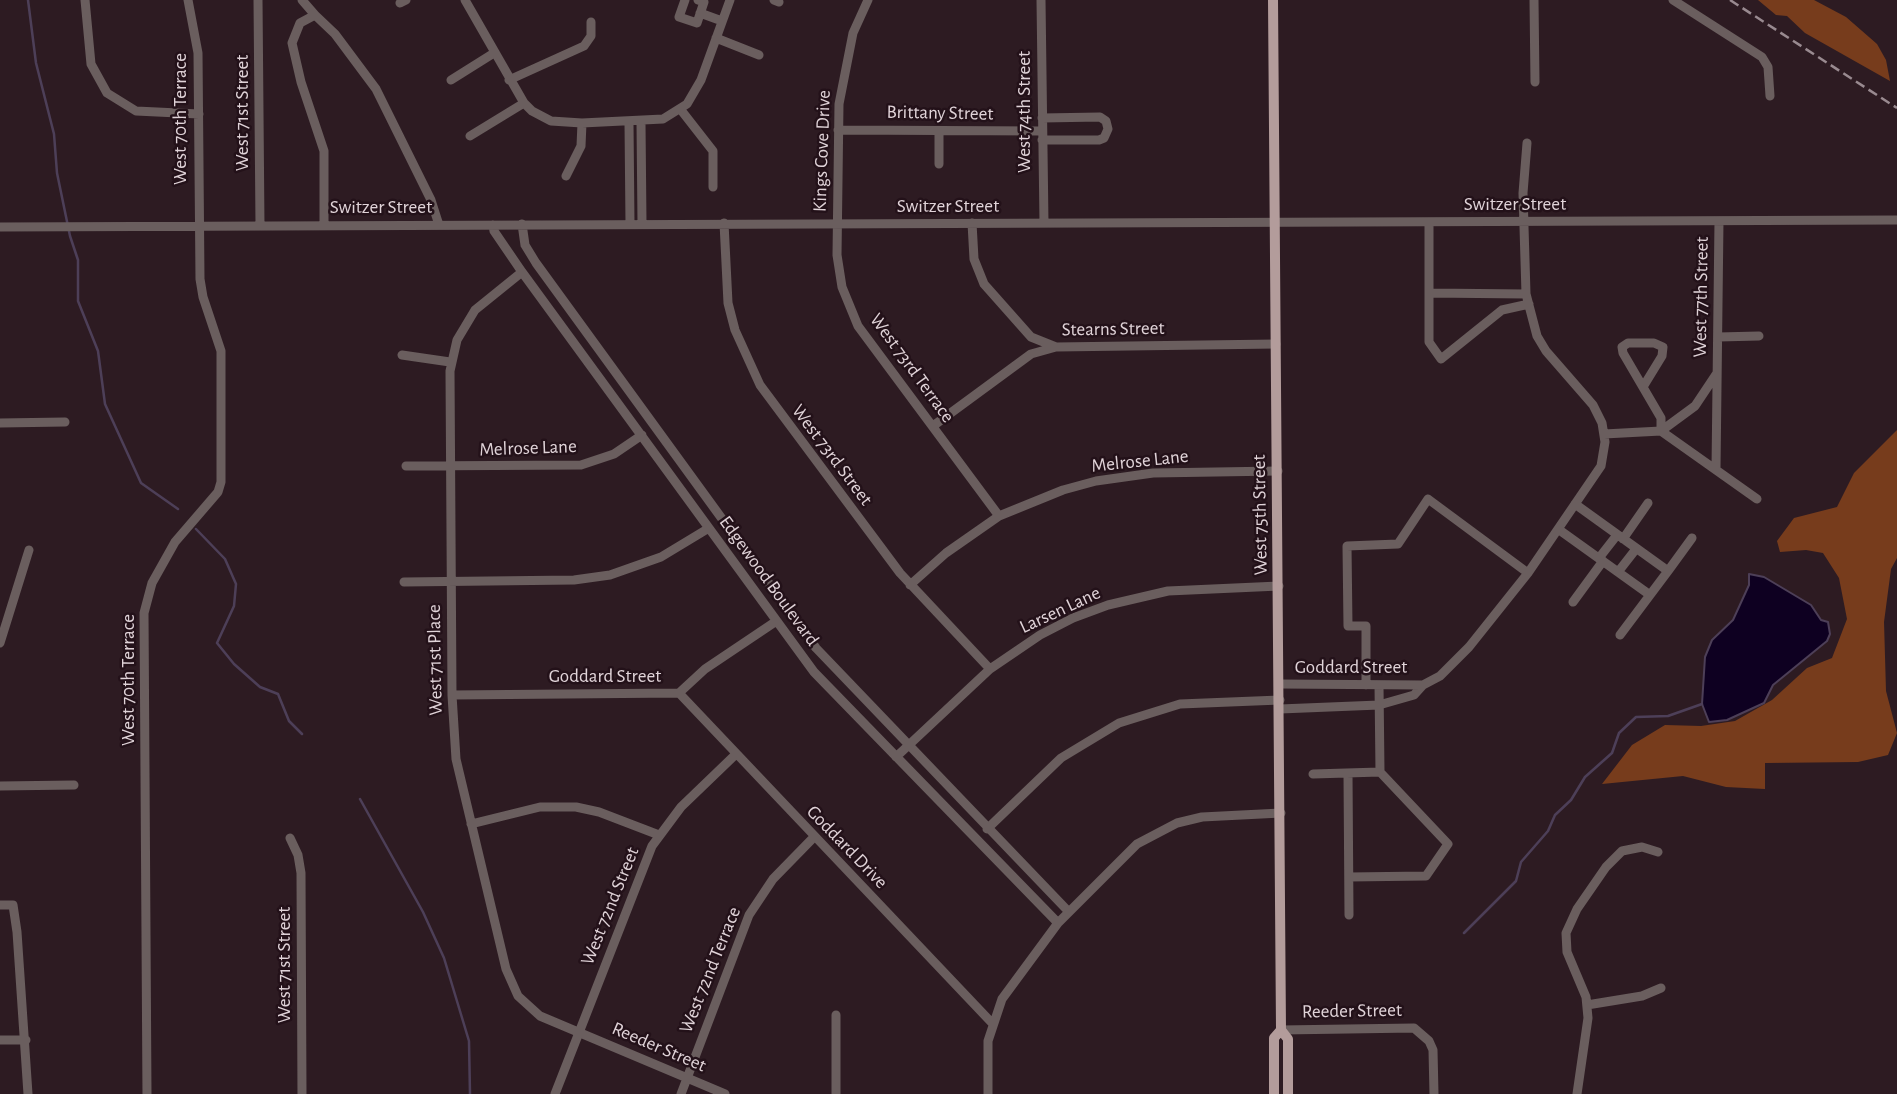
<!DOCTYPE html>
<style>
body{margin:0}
canvas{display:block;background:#2d1b22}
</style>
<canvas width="1897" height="1094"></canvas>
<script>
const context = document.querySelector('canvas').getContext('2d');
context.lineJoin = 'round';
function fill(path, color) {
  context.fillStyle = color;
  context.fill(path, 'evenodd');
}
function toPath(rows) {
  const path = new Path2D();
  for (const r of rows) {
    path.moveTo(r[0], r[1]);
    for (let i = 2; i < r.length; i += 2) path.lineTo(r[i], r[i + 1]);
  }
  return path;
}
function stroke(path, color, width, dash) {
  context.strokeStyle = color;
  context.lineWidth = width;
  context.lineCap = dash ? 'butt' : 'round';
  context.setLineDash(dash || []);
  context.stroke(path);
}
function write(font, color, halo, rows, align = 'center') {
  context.font = font + ' "Alegreya Sans",sans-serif';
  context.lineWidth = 5;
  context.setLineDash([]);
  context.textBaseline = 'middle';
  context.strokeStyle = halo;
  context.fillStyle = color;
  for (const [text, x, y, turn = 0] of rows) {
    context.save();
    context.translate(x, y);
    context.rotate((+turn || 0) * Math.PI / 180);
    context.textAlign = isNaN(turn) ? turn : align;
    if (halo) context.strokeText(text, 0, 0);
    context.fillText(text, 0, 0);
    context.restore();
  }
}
const forest = toPath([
 [1758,0,1814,0,1846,17,1877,44,1886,60,1890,81,1805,33,1787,16,1776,15],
 [1897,430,1897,558,1891,569,1884,622,1886,691,1897,733,1888,755,1858,762,1765,763,1765,789,1726,787,1683,776,1602,784,1632,745,1665,725,1701,726,1735,721,1772,700,1807,668,1832,658,1847,619,1839,578,1823,553,1806,550,1780,552,1777,541,1794,518,1837,507,1854,473]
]);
const water = toPath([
 [1749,574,1764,577,1811,605,1821,620,1828,622,1830,634,1827,641,1773,685,1764,703,1727,720,1709,722,1702,704,1705,657,1712,640,1733,620,1749,585,1749,574]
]);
const stream = toPath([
 [28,0,36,63,54,134,57,173,70,236,78,260,78,301,98,351,105,404,141,483,178,509],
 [196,529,225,559,236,584,234,606,217,643,234,664,260,687,278,694,289,721,302,734],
 [360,799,423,912,444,958,469,1041,470,1094],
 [1464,933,1516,881,1521,862,1548,831,1555,815,1571,800,1585,777,1612,753,1619,733,1636,717,1668,716,1702,704]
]);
const minor = toPath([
 [85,0,91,64,107,93,136,111,199,114],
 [258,0,260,225],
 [302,0,315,15],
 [465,0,524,103,532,111,551,121,582,123,663,119,687,104,701,80,730,0],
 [685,0,679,17,697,23,704,2,698,0],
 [774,0,779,2],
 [868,0,853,33,839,104,837,255,842,287,858,326,999,516],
 [1041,0,1044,223],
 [1534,0,1535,82],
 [1673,0,1762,57,1768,67,1770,96],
 [400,3,406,0],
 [700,13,722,21],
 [716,38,759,55],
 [451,80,494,53],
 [509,80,584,46,591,36,591,22],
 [681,110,713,151,713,187],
 [1042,118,1100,117,1106,121,1108,129,1104,138,1099,140,1042,140],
 [629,123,630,224],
 [641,123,642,223],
 [838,130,1042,131],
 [939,131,939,164],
 [470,136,524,103],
 [566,176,581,146,582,123],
 [1429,222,1429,342,1441,359,1502,310,1529,304],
 [724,223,728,303,735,330,760,385,900,573,990,669],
 [972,223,974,259,984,284,1031,337,1056,347],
 [522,224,525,245,536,263,816,648,1069,912],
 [324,225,324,151,301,82,292,43,300,23,315,15,335,34,376,89,431,200,439,225],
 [493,225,494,231,522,272,814,672,1058,923],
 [0,227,1897,220],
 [522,272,475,310,457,340,450,371,452,695,456,759,506,969,518,996,540,1016,725,1094],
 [1430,293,1526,294],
 [1718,337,1759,336],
 [402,355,450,362],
 [1643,387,1662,356,1663,347,1654,343,1628,343,1622,347,1623,353,1661,418,1661,431],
 [0,423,65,422],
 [933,426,1031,354,1056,347,1276,344],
 [1661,431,1757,499],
 [1661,431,1695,406,1717,373],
 [1604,434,1661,431],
 [406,466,581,465,614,454,642,435],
 [1716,468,1719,221],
 [1558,529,1650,595,1668,571,1575,504],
 [1623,539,1648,503],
 [1599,558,1617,535],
 [1668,571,1692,538],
 [1618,572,1636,549],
 [404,582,574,580,610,575,661,557,709,528],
 [910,585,946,553,999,516,1063,490,1096,481,1153,473,1278,471],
 [1573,602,1603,561],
 [1620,635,1650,595],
 [0,643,29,550],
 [1280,684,1423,685],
 [1366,685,1366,626,1348,626,1347,546,1398,544,1428,499,1528,573],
 [679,693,992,1023],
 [452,695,679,693,705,669,775,622],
 [1280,709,1379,705,1414,695,1423,685,1440,676,1469,647,1528,573,1601,466,1605,442,1602,423,1593,405,1546,351,1537,336,1526,294,1523,193,1527,143],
 [896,757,990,669,1040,635,1073,618,1108,605,1168,591,1279,586],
 [1313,774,1380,772],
 [1348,774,1349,915],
 [0,786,74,785],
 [471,824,540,807,576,807,599,812,659,835],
 [987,829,1061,758,1119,723,1180,704,1280,700],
 [290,838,298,855,301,873,302,1094],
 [1349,877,1426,876,1448,844,1380,772,1379,685],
 [0,905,13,905,17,932,28,1094],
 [1587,1005,1642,996,1661,988],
 [836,1015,836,1094],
 [1281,1030,1414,1028,1429,1041,1433,1050,1434,1094],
 [0,1040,26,1040],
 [147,1094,144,613,152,583,175,542,218,492,221,482,221,351,203,297,200,279,198,53,188,0],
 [555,1094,652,846,681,807,735,755],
 [681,1094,749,915,773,879,814,837],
 [988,1094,988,1041,1002,999,1058,923,1137,844,1177,823,1202,817,1281,813],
 [1577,1094,1588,1018,1586,997,1567,952,1566,933,1577,909,1606,867,1622,851,1642,847,1658,852]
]);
const major = toPath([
 [1273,0,1281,1030,1288,1039,1288,1094],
 [1274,1094,1274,1038,1281,1030]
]);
const rail = toPath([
 [1730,0,1897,108]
]);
const streetNames = [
 ["West 74th Street",1024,112,-90],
 ["West 71st Street",242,113,-90],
 ["Brittany Street",940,113,1],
 ["West 70th Terrace",180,119,-90],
 ["Kings Cove Drive",822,151,-88],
 ["Switzer Street",1515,204],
 ["Switzer Street",948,206],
 ["Switzer Street",381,207],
 ["West 77th Street",1701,297,-89],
 ["Stearns Street",1113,329,-1],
 ["West 73rd Terrace",912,368,54],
 ["Melrose Lane",528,448,-2],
 ["West 73rd Street",832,455,53],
 ["Melrose Lane",1140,461,-6],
 ["West 75th Street",1260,515,-91],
 ["Edgewood Boulevard",769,581,54],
 ["Larsen Lane",1060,610,-25],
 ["West 71st Place",435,660,-91],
 ["Goddard Street",1351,667],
 ["Goddard Street",605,676],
 ["West 70th Terrace",128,680,-90],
 ["Goddard Drive",847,847,46],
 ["West 72nd Street",610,906,-68],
 ["West 71st Street",284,965,-90],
 ["West 72nd Terrace",710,970,-68],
 ["Reeder Street",1352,1011,-1],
 ["Reeder Street",659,1047,23]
];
fill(forest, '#773c1c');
fill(water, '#0e0021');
stroke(water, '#4d3f58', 2);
stroke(stream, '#4d3f58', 2.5);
stroke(minor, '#6a5e5e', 9);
stroke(major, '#b39c9b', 10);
stroke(rail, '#998a90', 2.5, [10, 5]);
write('19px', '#e0d3d8', '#231119', streetNames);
</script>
